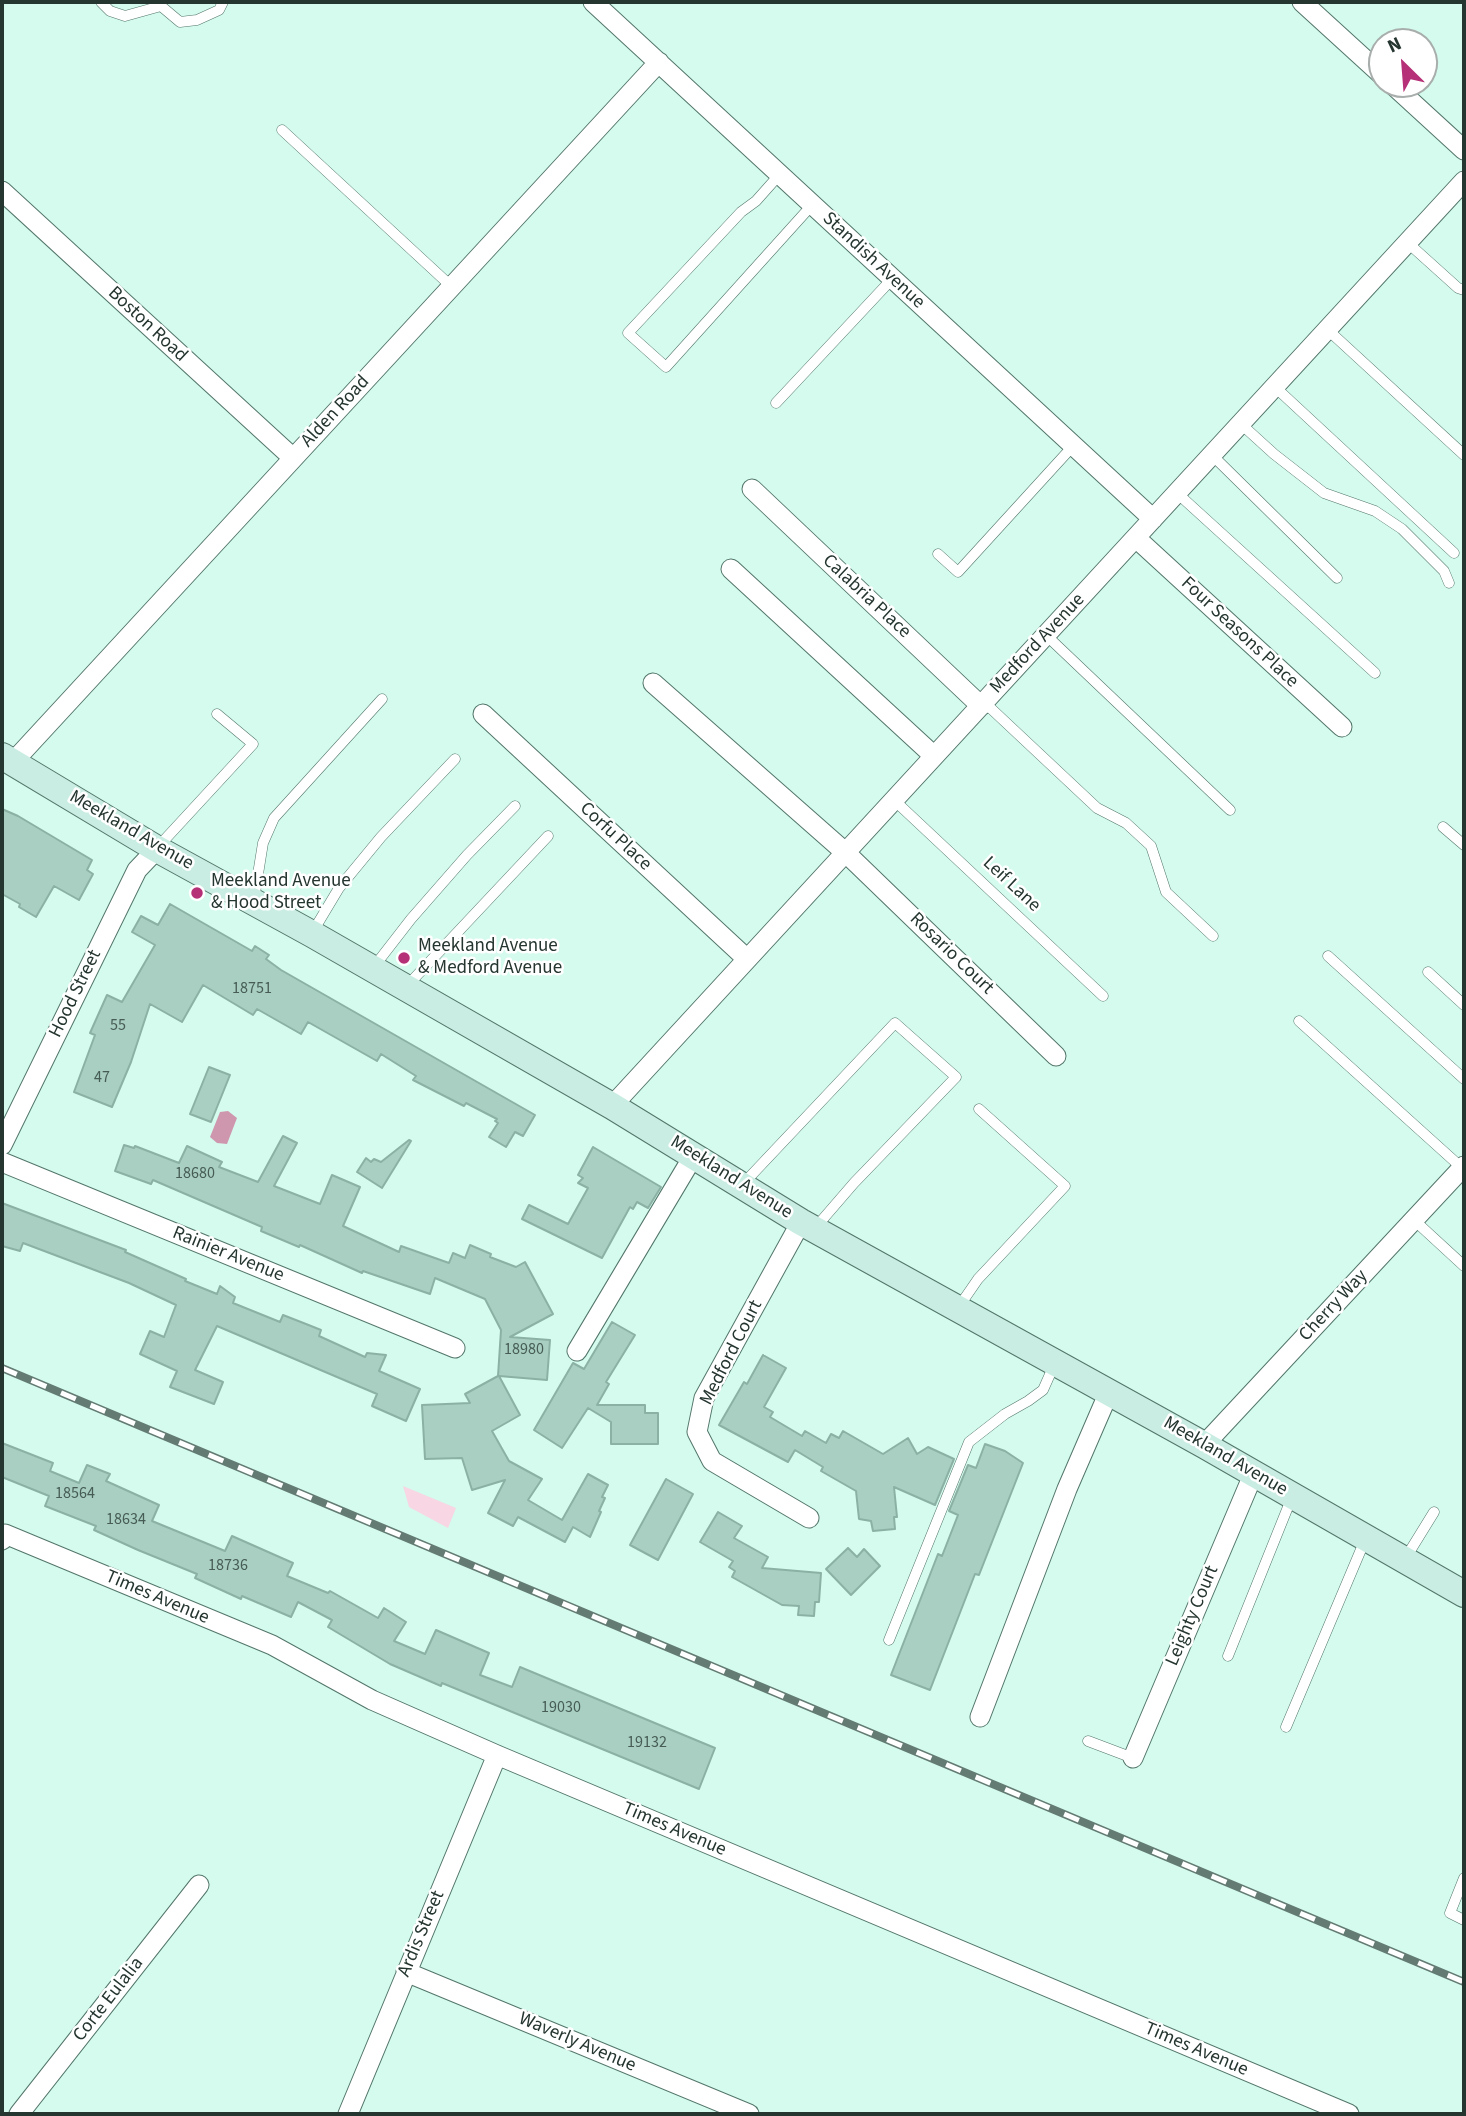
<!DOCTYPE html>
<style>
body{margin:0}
#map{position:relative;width:1466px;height:2116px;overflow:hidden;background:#d4fbed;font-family:"Source Sans 3",sans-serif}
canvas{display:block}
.frame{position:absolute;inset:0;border:4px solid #25352f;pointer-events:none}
.north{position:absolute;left:1368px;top:28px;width:70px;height:70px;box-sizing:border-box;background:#fff;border:2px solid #a8aeac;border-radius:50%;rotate:335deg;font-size:19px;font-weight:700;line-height:28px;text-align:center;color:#25352f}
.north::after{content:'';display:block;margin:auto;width:24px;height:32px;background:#b53076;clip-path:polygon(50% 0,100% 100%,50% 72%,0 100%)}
</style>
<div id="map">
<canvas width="1466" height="2116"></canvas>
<div class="frame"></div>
<div class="north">N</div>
</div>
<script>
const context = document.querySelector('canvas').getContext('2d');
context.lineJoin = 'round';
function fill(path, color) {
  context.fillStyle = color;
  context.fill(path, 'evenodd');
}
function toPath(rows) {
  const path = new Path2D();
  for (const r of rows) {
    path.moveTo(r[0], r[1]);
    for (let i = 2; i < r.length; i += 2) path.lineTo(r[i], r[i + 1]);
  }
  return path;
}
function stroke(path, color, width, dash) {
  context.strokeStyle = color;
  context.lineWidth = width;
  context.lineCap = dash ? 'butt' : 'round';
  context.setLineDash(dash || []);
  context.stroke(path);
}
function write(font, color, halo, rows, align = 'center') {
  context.font = font + ' "Source Sans 3",sans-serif';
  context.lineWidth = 5;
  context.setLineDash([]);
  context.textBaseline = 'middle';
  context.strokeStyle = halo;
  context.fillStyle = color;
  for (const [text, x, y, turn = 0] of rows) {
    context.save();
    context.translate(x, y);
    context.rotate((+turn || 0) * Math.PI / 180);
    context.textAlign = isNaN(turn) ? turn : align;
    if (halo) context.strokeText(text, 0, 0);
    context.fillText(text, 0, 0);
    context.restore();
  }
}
const green = toPath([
 [403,1486,456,1508,448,1528,409,1507]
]);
const water = toPath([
 [228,1111,237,1118,227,1144,217,1143,210,1137,220,1112]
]);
const building = toPath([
 [2,809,18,816,92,860,87,870,93,874,79,900,54,886,36,917,19,907,20,904,2,894,2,809],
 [170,904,252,951,255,946,269,955,266,959,281,970,535,1115,523,1136,515,1132,506,1147,489,1137,498,1123,495,1121,497,1119,466,1103,464,1106,413,1080,416,1076,381,1054,377,1061,308,1022,301,1034,257,1009,253,1015,203,985,182,1022,150,1004,131,1062,112,1107,74,1092,95,1035,90,1033,107,995,122,1002,155,945,132,932,141,916,158,925,170,904],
 [209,1067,230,1075,211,1122,190,1114,209,1067],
 [283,1136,297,1143,274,1186,320,1204,332,1175,360,1187,343,1226,399,1252,401,1246,449,1263,453,1253,465,1258,470,1245,491,1254,490,1257,516,1267,525,1262,553,1314,510,1337,550,1340,547,1380,499,1376,520,1415,492,1431,509,1461,542,1479,528,1500,562,1520,588,1474,608,1485,602,1497,605,1498,599,1511,601,1512,590,1537,573,1527,565,1542,518,1517,513,1526,488,1513,505,1480,472,1490,462,1458,425,1459,422,1405,470,1403,465,1394,498,1376,501,1330,485,1299,435,1278,430,1294,363,1271,362,1273,300,1245,299,1247,261,1231,262,1227,153,1180,151,1184,115,1171,124,1145,134,1148,135,1146,179,1163,187,1146,222,1162,219,1167,258,1182,283,1136],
 [409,1140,411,1141,382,1188,357,1172,366,1158,371,1162,374,1159,381,1162,409,1140],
 [593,1147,661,1187,648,1208,637,1202,633,1209,630,1207,602,1258,522,1219,529,1205,568,1224,588,1188,578,1183,583,1178,578,1175,593,1147],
 [2,1203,126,1250,125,1252,186,1279,185,1281,217,1294,220,1286,235,1297,233,1303,280,1322,283,1315,306,1324,321,1330,319,1336,365,1357,367,1353,386,1355,379,1371,420,1389,406,1421,372,1406,377,1394,217,1326,195,1370,223,1382,214,1404,170,1387,177,1371,140,1354,150,1331,164,1337,176,1305,129,1283,23,1243,20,1251,2,1246,2,1203],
 [612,1322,635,1335,606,1382,609,1384,597,1405,645,1405,645,1413,658,1413,658,1444,611,1444,611,1422,588,1408,562,1448,534,1430,573,1363,584,1369,612,1322],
 [763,1355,786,1368,764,1407,773,1412,770,1417,802,1436,805,1431,826,1443,831,1434,839,1438,843,1431,883,1454,908,1438,917,1454,928,1447,954,1459,935,1505,894,1487,897,1517,894,1517,895,1529,873,1531,871,1521,859,1519,856,1491,821,1471,823,1467,795,1450,788,1462,719,1425,744,1382,747,1384,763,1355],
 [2,1443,53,1463,50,1471,79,1483,87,1465,110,1474,106,1481,159,1505,152,1521,225,1551,232,1536,293,1563,287,1576,328,1593,330,1591,378,1618,384,1608,406,1622,394,1641,425,1654,436,1630,489,1653,480,1675,512,1687,520,1667,715,1748,699,1789,442,1683,441,1686,390,1664,328,1627,332,1620,298,1602,291,1617,242,1596,241,1599,195,1578,197,1574,138,1550,94,1530,96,1526,45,1506,49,1496,2,1477,2,1443],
 [985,1444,1005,1451,1023,1463,979,1575,975,1574,930,1690,891,1675,938,1554,942,1556,958,1515,949,1511,968,1465,976,1468,985,1444],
 [666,1479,693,1494,658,1560,630,1545,666,1479],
 [718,1512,742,1526,734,1538,768,1557,762,1568,821,1573,819,1602,815,1602,814,1616,798,1615,799,1606,782,1605,732,1577,735,1571,729,1567,733,1561,700,1542,718,1512],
 [848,1548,857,1557,864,1549,880,1566,851,1595,826,1569,848,1548]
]);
const service = toPath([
 [101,2,110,11,125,16,161,6,180,22,197,20,219,10,223,2],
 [282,130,452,287],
 [780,174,756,201,741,212,628,333,666,367,812,205],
 [1408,243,1458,288,1464,290],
 [1328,330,1464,455],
 [1275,387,1454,553],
 [776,403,892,279],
 [1241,424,1274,454,1324,493,1375,511,1402,529,1444,571,1449,583],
 [1212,455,1337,578],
 [1177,493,1375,673],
 [938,554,958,572,1073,446],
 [1047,636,1230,810],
 [984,702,1097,808,1126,823,1151,846,1166,892,1213,936],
 [894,800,1103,996],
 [1443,827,1464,845],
 [157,848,253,744,217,714],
 [254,899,263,843,274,818,382,699],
 [312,933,339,888,381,837,455,759],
 [1328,956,1464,1079],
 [373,968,411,919,467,855,515,806],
 [1428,972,1464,1005],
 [406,987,548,836],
 [1299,1021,1462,1168],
 [743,1184,895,1023,956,1077,854,1183,816,1227],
 [1414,1220,1464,1266],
 [958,1308,978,1279,1065,1186,979,1109],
 [1405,1559,1434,1512],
 [889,1640,969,1442,1005,1414,1028,1401,1043,1390,1055,1363],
 [1228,1656,1292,1497],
 [1286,1727,1365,1540],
 [1088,1741,1133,1758],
 [1464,1878,1450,1913,1464,1920]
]);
const minor = toPath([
 [593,2,1153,519],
 [1302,2,1382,75],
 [1392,84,1464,150],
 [2,191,293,458],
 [752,489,981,706],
 [1136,538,1342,727],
 [731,569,934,756],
 [653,683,846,853,1056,1056],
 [483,714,747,959],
 [13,762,659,62],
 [612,1106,1464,181],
 [2,1145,137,870,157,849],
 [2,1162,455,1348],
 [801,1222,704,1398,697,1432,712,1461,809,1518],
 [577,1351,694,1155],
 [1204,1445,1464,1166],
 [2,1540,5,1534,272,1645,372,1700,497,1755,1349,2114],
 [980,1717,1067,1489,1109,1392],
 [1133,1758,1253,1475],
 [406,1972,749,2114],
 [19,2114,199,1885],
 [348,2114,497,1755]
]);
const secondary = toPath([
 [2,756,157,849,312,934,612,1106,801,1222,1204,1445,1464,1594]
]);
const rail = toPath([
 [2,1368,1464,1982]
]);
const markers = [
 [197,893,7,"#b53076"],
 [404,958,7,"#b53076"]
];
const numberNames = [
 ["18751",252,989],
 ["55",118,1026],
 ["47",102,1078],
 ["18680",195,1174],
 ["18980",524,1350],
 ["18564",75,1494],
 ["18634",126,1520],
 ["18736",228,1566],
 ["19030",561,1708],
 ["19132",647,1743]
];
const streetNames = [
 ["Standish Avenue",873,261,43],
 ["Boston Road",147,325,43],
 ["Alden Road",336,412,-47],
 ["Calabria Place",866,597,43],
 ["Four Seasons Place",1239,633,43],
 ["Medford Avenue",1038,644,-47],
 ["Meekland Avenue",131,831,30],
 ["Corfu Place",615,837,43],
 ["Leif Lane",1011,885,43],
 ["Rosario Court",951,954,44],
 ["Hood Street",76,994,-64],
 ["Meekland Avenue",731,1178,32],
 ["Rainier Avenue",228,1255,22],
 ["Cherry Way",1334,1306,-47],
 ["Medford Court",732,1353,-63],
 ["Meekland Avenue",1225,1457,30],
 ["Times Avenue",157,1598,23],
 ["Leighty Court",1193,1616,-67],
 ["Times Avenue",674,1830,23],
 ["Ardis Street",422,1934,-67],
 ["Corte Eulalia",109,2000,-52],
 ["Waverly Avenue",577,2043,23],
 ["Times Avenue",1196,2050,23]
];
const poiNames = [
 ["Meekland Avenue",211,882],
 ["& Hood Street",211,904],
 ["Meekland Avenue",418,947],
 ["& Medford Avenue",418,969]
];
fill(green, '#f8d6e3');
fill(water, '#ce97ae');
fill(building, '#a8cfc1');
stroke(building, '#8bb1a4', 2);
stroke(service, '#53766a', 11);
stroke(minor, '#53766a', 21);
stroke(secondary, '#53766a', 28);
stroke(service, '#fff', 10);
stroke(minor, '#fff', 19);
stroke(secondary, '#c9ede2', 26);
stroke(rail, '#637b72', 8);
stroke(rail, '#fff', 5, [16]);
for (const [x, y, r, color] of markers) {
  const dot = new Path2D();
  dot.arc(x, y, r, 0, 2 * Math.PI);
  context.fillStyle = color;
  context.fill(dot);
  stroke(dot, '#fff', 2.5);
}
write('16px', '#465c54', null, numberNames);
write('19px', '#25352f', '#fff', streetNames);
write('19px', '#25352f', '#fff', poiNames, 'left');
</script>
